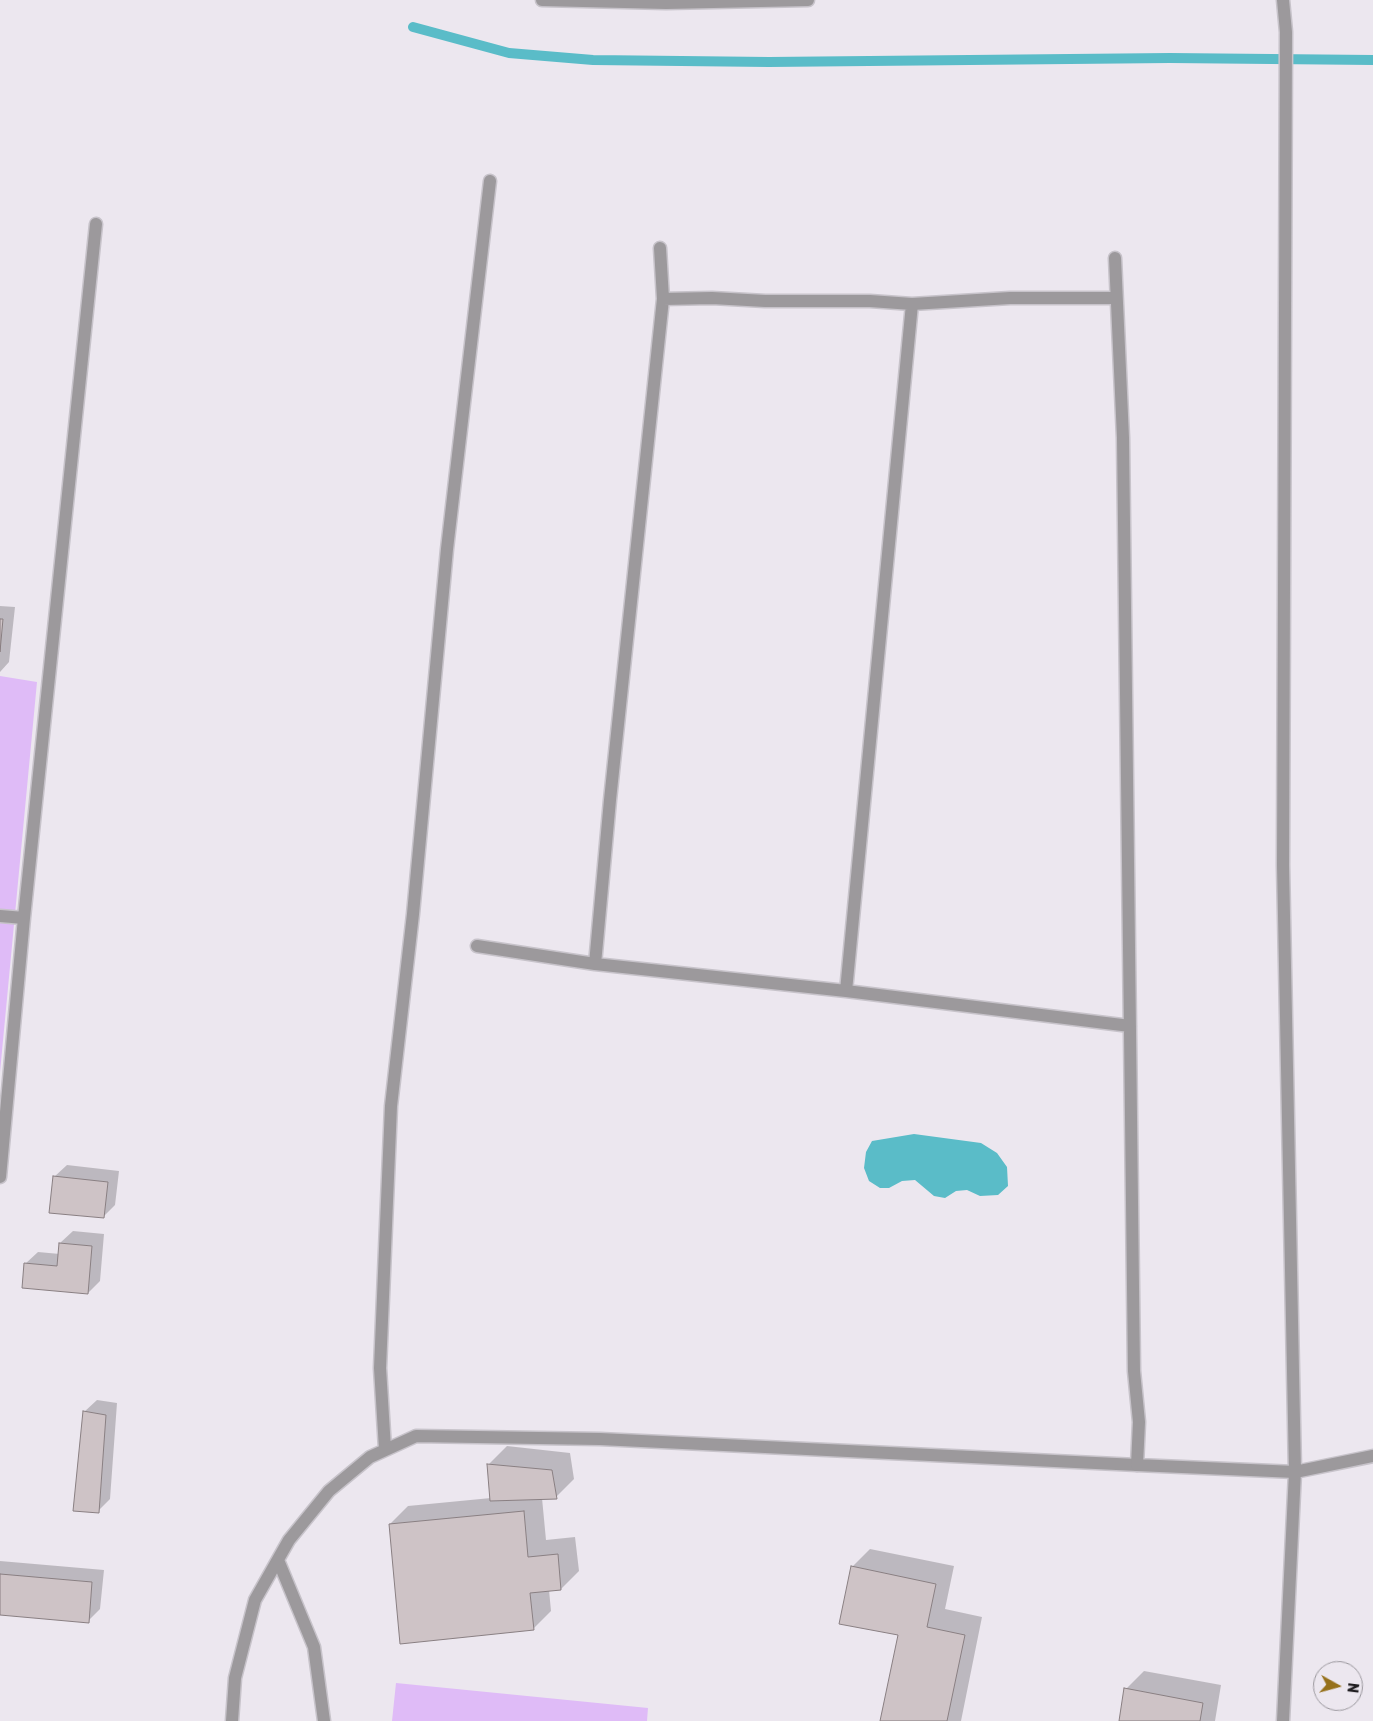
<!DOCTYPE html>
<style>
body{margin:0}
#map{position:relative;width:1373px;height:1721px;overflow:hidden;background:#ece7ef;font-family:Rubik,sans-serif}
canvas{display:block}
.north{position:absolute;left:1313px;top:1661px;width:50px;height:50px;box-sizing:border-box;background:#ece7ef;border:1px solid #9a979d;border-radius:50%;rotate:97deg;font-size:14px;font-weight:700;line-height:20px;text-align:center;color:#201e21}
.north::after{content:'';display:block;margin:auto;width:18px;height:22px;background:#96711b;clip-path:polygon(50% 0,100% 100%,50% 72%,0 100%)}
</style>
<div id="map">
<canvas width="1373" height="1721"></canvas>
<div class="north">N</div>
</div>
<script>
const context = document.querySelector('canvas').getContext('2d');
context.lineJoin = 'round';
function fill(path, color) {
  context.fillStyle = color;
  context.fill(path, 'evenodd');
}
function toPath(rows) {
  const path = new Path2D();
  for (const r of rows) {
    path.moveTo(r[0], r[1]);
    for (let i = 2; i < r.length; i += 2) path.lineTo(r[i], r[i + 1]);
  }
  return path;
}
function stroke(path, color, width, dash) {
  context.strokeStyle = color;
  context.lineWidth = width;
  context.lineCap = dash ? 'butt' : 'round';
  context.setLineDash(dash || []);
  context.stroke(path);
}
const green = toPath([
 [0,676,37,682,0,1072],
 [396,1683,648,1708,647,1721,392,1721]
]);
const water = toPath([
 [914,1134,981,1143,997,1153,1007,1167,1008,1186,998,1195,980,1196,967,1190,956,1191,945,1198,934,1196,915,1180,902,1181,889,1188,880,1188,869,1181,864,1168,866,1152,872,1141]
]);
const shadow = toPath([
 [0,606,15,607,9,662,0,672],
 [67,1165,119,1171,115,1205,103,1217,54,1177],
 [73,1231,104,1234,100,1281,88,1293,25,1264,38,1252,60,1254,60,1243],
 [97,1400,117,1403,110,1499,98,1511,84,1412],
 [507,1446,570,1453,574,1479,556,1497,542,1498,546,1540,575,1537,579,1571,561,1589,549,1590,551,1611,533,1629,390,1524,408,1506,491,1498,489,1464],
 [870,1549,954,1566,945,1609,982,1617,961,1721,882,1721,900,1635,852,1567],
 [0,1561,104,1570,100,1609,88,1621,0,1613],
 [1144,1671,1221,1685,1215,1721,1120,1721,1126,1689]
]);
const stream = toPath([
 [413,27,509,53,593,60,769,62,1170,58,1373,60]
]);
const building = toPath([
 [0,619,3,619,0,652,0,619],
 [53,1176,108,1182,104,1218,49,1213,53,1176],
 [59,1243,92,1246,88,1294,22,1288,24,1263,57,1266,59,1243],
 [83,1411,106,1415,99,1513,73,1511,83,1411],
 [487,1464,552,1470,557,1499,490,1501,487,1464],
 [524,1511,528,1557,558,1554,561,1590,530,1593,534,1630,400,1644,389,1524,524,1511],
 [851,1566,936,1584,927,1627,965,1635,947,1721,880,1721,898,1635,839,1624,851,1566],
 [0,1574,92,1582,89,1623,0,1615,0,1574],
 [1124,1688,1203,1703,1200,1721,1119,1721,1124,1688]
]);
const service = toPath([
 [385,1449,380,1368,391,1106,413,914,447,549,490,181],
 [278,1560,314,1647,324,1721],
 [232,1721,235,1678,255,1600,289,1540,329,1491,370,1457,416,1436,600,1439,1137,1465]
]);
const minor = toPath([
 [542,0,666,3,808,0],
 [1283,0,1286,32,1283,865,1295,1472,1283,1721],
 [1115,258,1123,438,1134,1371,1139,1422,1137,1465,1295,1472,1373,1456],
 [663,299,712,298,765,301,870,301,912,304,1010,298,1116,298],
 [0,916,24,918],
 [477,946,595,964,846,991,1130,1026],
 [595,964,610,800,663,299,660,248],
 [846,991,912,304],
 [0,1177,24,918,96,224]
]);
fill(green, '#dfbbf7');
fill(water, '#5abcc8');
fill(shadow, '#0003');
stroke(stream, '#5abcc8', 10);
fill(building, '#cec3c6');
stroke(building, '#897f82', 1);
stroke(service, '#c7c3ca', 15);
stroke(minor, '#c7c3ca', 15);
stroke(service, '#9c999c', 12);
stroke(minor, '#9c999c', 12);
</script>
